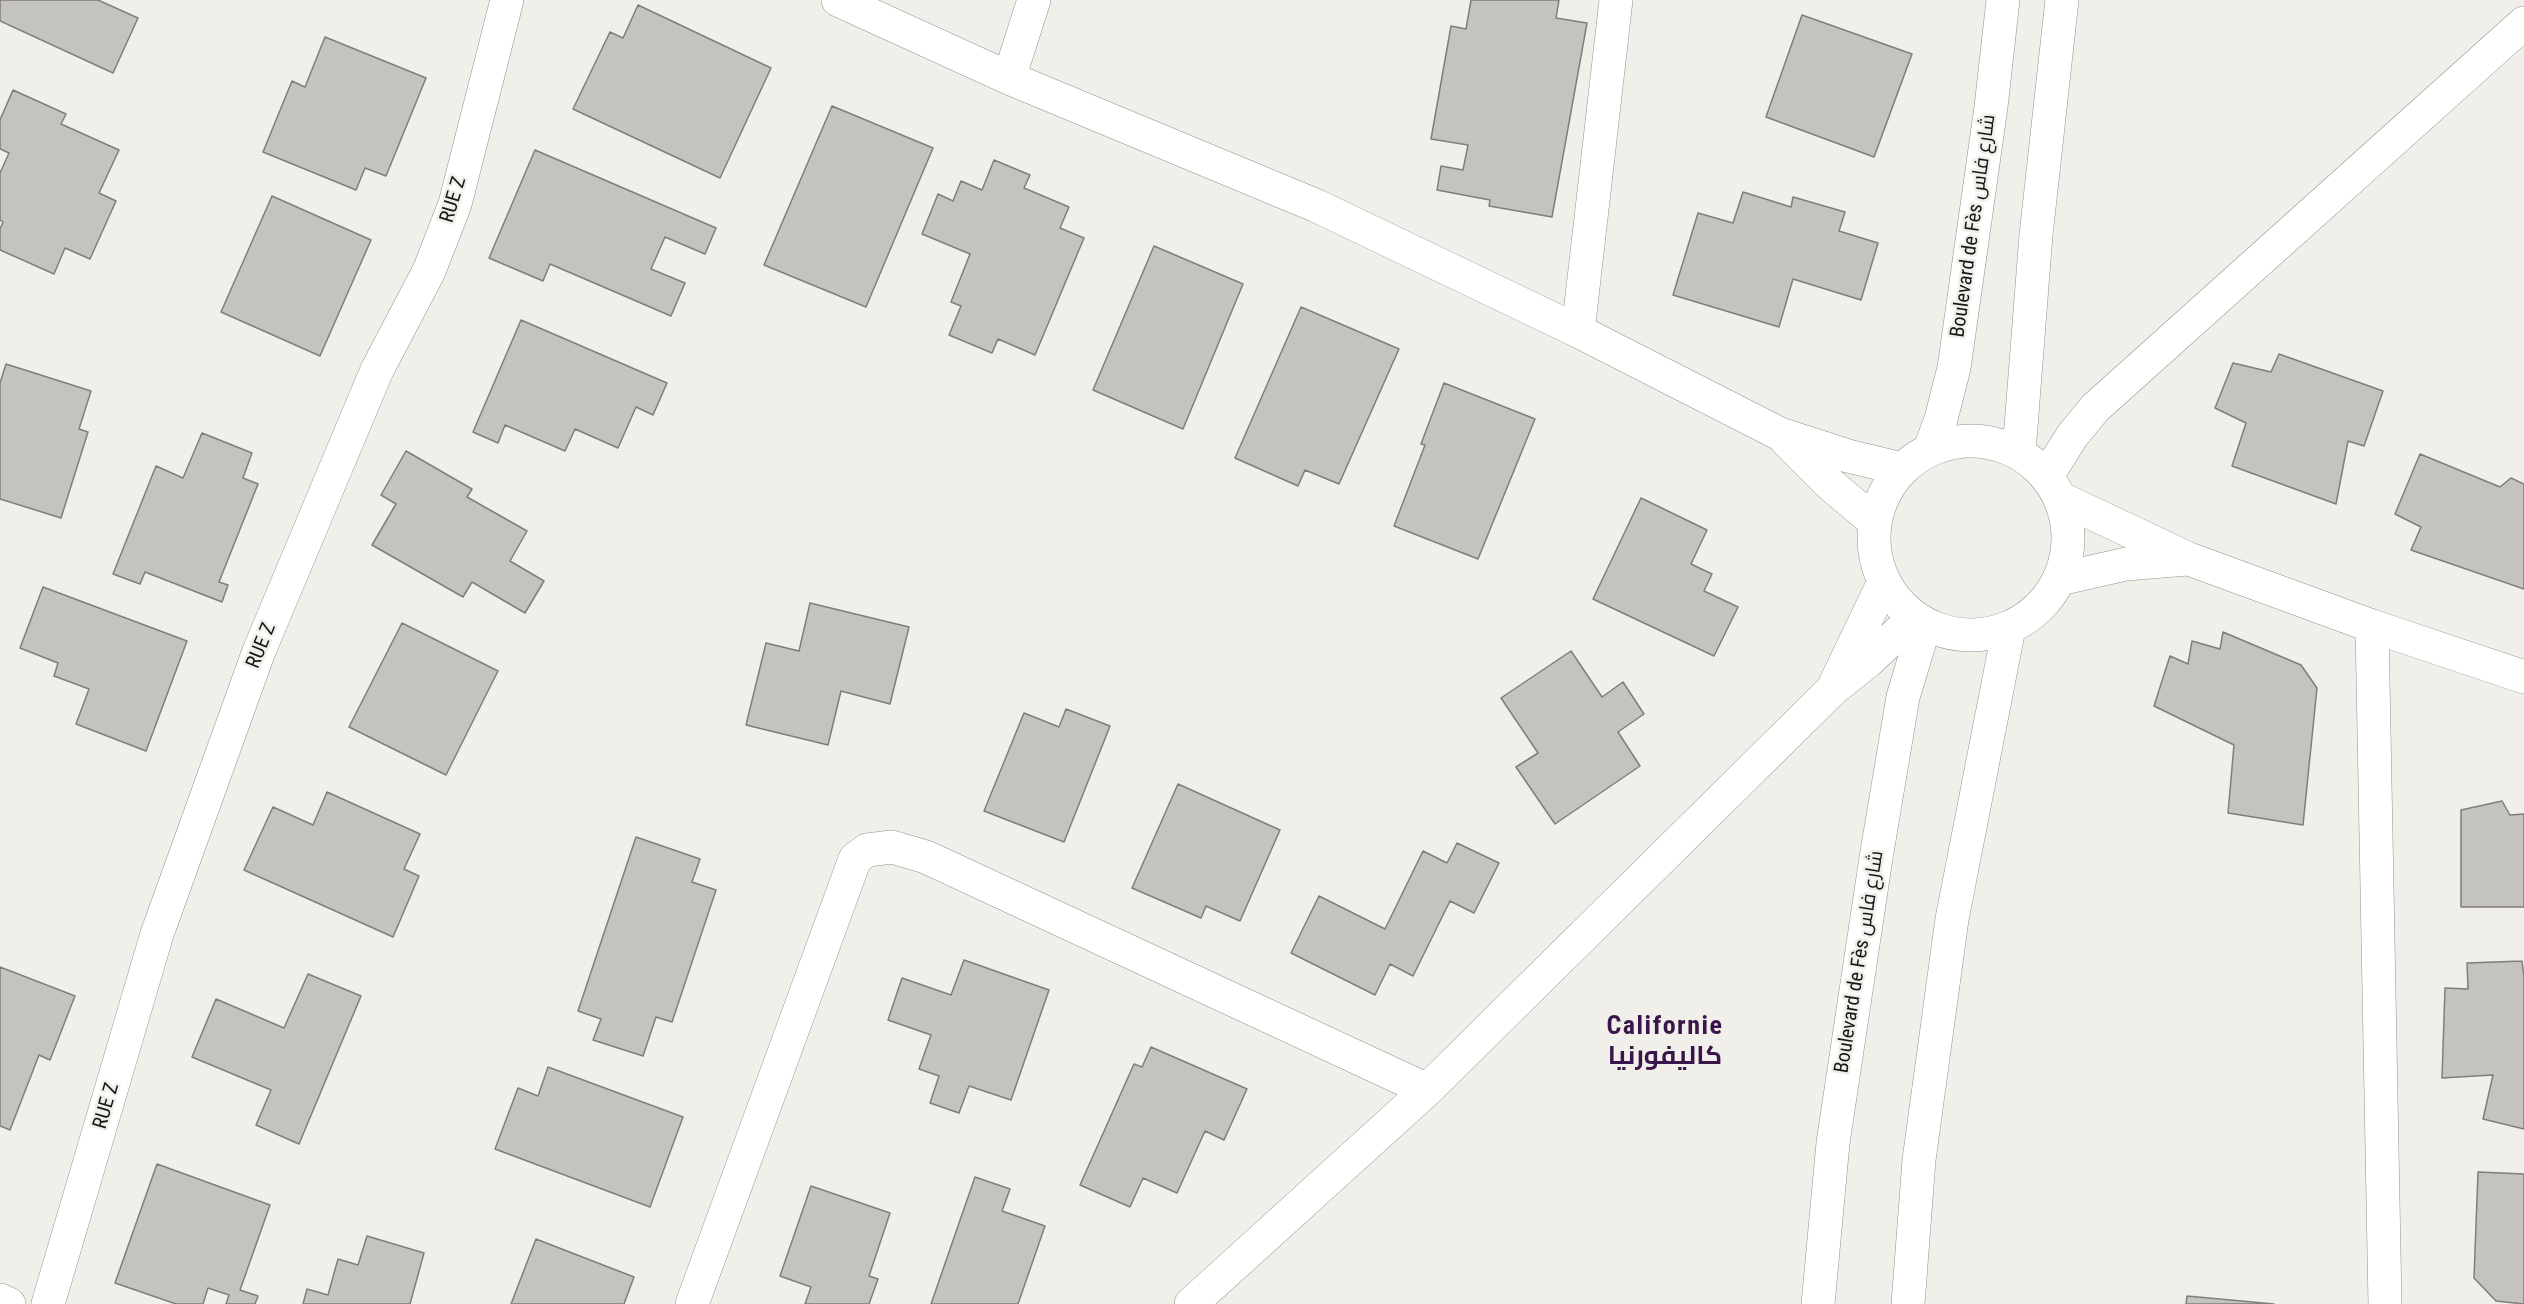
<!DOCTYPE html>
<meta charset="utf-8">
<style>
body{margin:0}
canvas{display:block;background:#f1efea}
</style>
<canvas width="2524" height="1304"></canvas>
<script>
const context = document.querySelector('canvas').getContext('2d');
context.lineJoin = 'round';
function fill(path, color) {
  context.fillStyle = color;
  context.fill(path, 'evenodd');
}
function toPath(rows) {
  const path = new Path2D();
  for (const r of rows) {
    if (r.length === 3) {
      path.moveTo(r[0] + r[2], r[1]);
      path.arc(r[0], r[1], r[2], 0, 2 * Math.PI);
      continue;
    }
    path.moveTo(r[0], r[1]);
    for (let i = 2; i < r.length; i += 2) path.lineTo(r[i], r[i + 1]);
  }
  return path;
}
function stroke(path, color, width, dash) {
  context.strokeStyle = color;
  context.lineWidth = width;
  context.lineCap = dash ? 'butt' : 'round';
  context.setLineDash(dash || []);
  context.stroke(path);
}
function write(font, color, halo, rows, align = 'center') {
  context.font = font + ' "Roboto Condensed",Cairo,sans-serif';
  context.lineWidth = 5;
  context.setLineDash([]);
  context.textBaseline = 'middle';
  context.strokeStyle = halo;
  context.fillStyle = color;
  for (const [text, x, y, turn = 0] of rows) {
    context.save();
    context.translate(x, y);
    context.rotate((+turn || 0) * Math.PI / 180);
    context.textAlign = isNaN(turn) ? turn : align;
    if (halo) context.strokeText(text, 0, 0);
    context.fillText(text, 0, 0);
    context.restore();
  }
}
const building = toPath([
 [0,0,98,0,138,18,113,73,0,21,0,0],
 [1471,0,1559,0,1556,18,1587,23,1552,217,1489,206,1490,200,1437,190,1441,166,1463,170,1468,145,1431,139,1451,26,1466,29,1471,0],
 [638,5,771,68,720,178,573,109,610,32,623,38,638,5],
 [1802,15,1912,54,1874,157,1766,117,1802,15],
 [325,37,426,78,386,176,365,168,356,190,263,152,292,81,305,87,325,37],
 [13,90,66,114,61,124,119,150,99,193,116,201,90,259,65,248,54,274,0,250,0,229,3,222,0,220,0,173,9,153,0,149,0,120,13,90],
 [832,106,933,148,866,307,764,265,832,106],
 [535,150,716,228,705,254,665,237,651,269,685,283,671,316,550,264,543,281,489,258,535,150],
 [994,160,1030,175,1024,188,1069,207,1060,228,1084,238,1035,355,998,339,992,353,949,335,961,306,951,302,970,254,922,234,938,194,953,201,961,181,982,190,994,160],
 [1743,192,1791,207,1793,197,1845,212,1839,231,1878,243,1861,300,1793,279,1779,327,1673,295,1698,213,1733,223,1743,192],
 [272,196,371,240,320,356,221,312,272,196],
 [1154,246,1243,284,1183,429,1093,390,1154,246],
 [1301,307,1399,349,1339,484,1305,470,1298,486,1235,458,1301,307],
 [521,320,667,383,653,415,636,407,618,448,575,429,565,451,505,425,498,443,473,432,521,320],
 [2279,354,2383,391,2364,446,2348,441,2336,504,2232,466,2246,423,2215,408,2233,363,2271,372,2279,354],
 [6,364,91,391,79,429,88,432,61,518,0,499,0,383,6,364],
 [1444,383,1535,419,1478,559,1394,526,1425,445,1421,444,1444,383],
 [202,433,252,453,243,478,258,484,219,582,228,585,222,602,145,572,140,584,113,574,156,466,183,478,202,433],
 [406,451,472,489,467,497,527,531,510,561,544,581,525,613,472,582,463,597,372,545,396,504,381,495,406,451],
 [2420,454,2500,487,2511,478,2524,484,2524,589,2411,550,2421,527,2395,514,2420,454],
 [1641,498,1707,530,1691,564,1712,574,1704,591,1738,607,1714,656,1593,599,1641,498],
 [43,587,187,641,146,751,76,724,89,689,54,676,58,663,20,648,43,587],
 [810,603,909,627,890,704,841,691,828,745,746,725,766,643,799,651,810,603],
 [402,623,498,671,446,775,349,727,402,623],
 [2223,632,2301,665,2317,688,2303,825,2228,813,2234,745,2154,706,2170,656,2188,664,2192,641,2220,649,2223,632],
 [1571,651,1602,697,1623,682,1644,714,1618,732,1640,766,1555,824,1516,767,1538,753,1501,698,1571,651],
 [1066,709,1110,726,1064,842,984,811,1024,713,1059,727,1066,709],
 [1178,784,1280,830,1240,921,1206,906,1201,918,1132,888,1178,784],
 [327,792,420,834,404,869,419,876,393,937,244,870,273,807,313,825,327,792],
 [2502,801,2510,815,2524,814,2524,907,2461,907,2461,810,2502,801],
 [636,837,700,859,692,882,716,890,672,1022,656,1017,643,1056,593,1040,601,1019,578,1011,636,837],
 [1457,843,1499,863,1474,913,1450,901,1413,976,1390,964,1375,995,1291,953,1319,896,1385,929,1423,851,1447,863,1457,843],
 [964,960,1049,990,1011,1100,969,1086,959,1113,930,1103,939,1076,919,1069,931,1035,888,1020,902,978,951,995,964,960],
 [2522,961,2524,977,2524,1129,2483,1119,2493,1075,2442,1078,2445,988,2468,989,2467,963,2522,961],
 [0,967,75,996,50,1060,39,1055,10,1130,0,1126,0,967],
 [308,974,361,996,299,1144,256,1125,271,1090,192,1057,216,999,284,1028,308,974],
 [1151,1047,1247,1089,1224,1140,1205,1131,1177,1193,1143,1178,1130,1207,1080,1185,1134,1064,1142,1067,1151,1047],
 [548,1067,683,1117,650,1207,495,1149,518,1088,538,1096,548,1067],
 [157,1164,270,1205,240,1290,258,1296,255,1304,226,1304,229,1295,208,1288,203,1304,176,1304,115,1283,157,1164],
 [2478,1172,2524,1174,2524,1304,2496,1301,2474,1278,2478,1172],
 [975,1177,1010,1189,1002,1211,1045,1226,1018,1304,931,1304,975,1177],
 [811,1186,890,1213,869,1276,878,1279,869,1304,805,1304,811,1287,780,1276,811,1186],
 [367,1236,424,1253,410,1304,303,1304,307,1289,328,1295,338,1259,358,1265,367,1236],
 [536,1239,634,1277,624,1304,511,1304,536,1239],
 [2187,1296,2274,1304,2186,1304,2187,1296]
]);
const minor = toPath([
 [838,0,1009,78,1317,206,1578,331,1780,434,1848,456,1902,469],
 [1009,78,1034,0],
 [1578,331,1616,0],
 [1785,439,1831,485,1875,522],
 [2047,476,2072,436,2095,408,2524,23],
 [2062,499,2189,559,2372,626,2524,677],
 [2060,579,2126,564,2187,559],
 [2372,626,2385,1304],
 [1836,682,1884,582],
 [0,1300,9,1304],
 [48,1304,157,934,259,651,377,370,429,271,455,204,507,0],
 [692,1304,855,859,867,850,892,847,926,857,1427,1090],
 [1191,1304,1427,1090,1833,689,1867,662,1914,618]
]);
const secondary = toPath([
 [1971,538,97],
 [1930,449,1941,419,1954,368,1991,107,2003,0],
 [2019,452,2036,235,2062,0],
 [1818,1304,1833,1143,1876,858,1903,697,1925,624],
 [1908,1304,1919,1160,1952,919,2009,628]
]);
const streetNames = [
 ["RUE Z",454,200,-73],
 ["Boulevard de Fès شارع فاس",1974,226,-82],
 ["RUE Z",262,646,-68],
 ["Boulevard de Fès شارع فاس",1860,962,-81],
 ["RUE Z",107,1106,-74]
];
const districtNames = [
 ["Californie",1665,1027],
 ["كاليفورنيا",1665,1057]
];
fill(building, '#c4c3be');
stroke(building, '#807e7a', 1.5);
stroke(minor, '#94928e', 34);
stroke(secondary, '#94928e', 34);
stroke(minor, '#fff', 33);
stroke(secondary, '#fff', 33);
write('20px', '#161614', '#f1efea', streetNames);
context.letterSpacing = '1.5px';
write('bold 26px', '#39154b', '#f1efea', districtNames);
context.letterSpacing = '0px';
</script>
